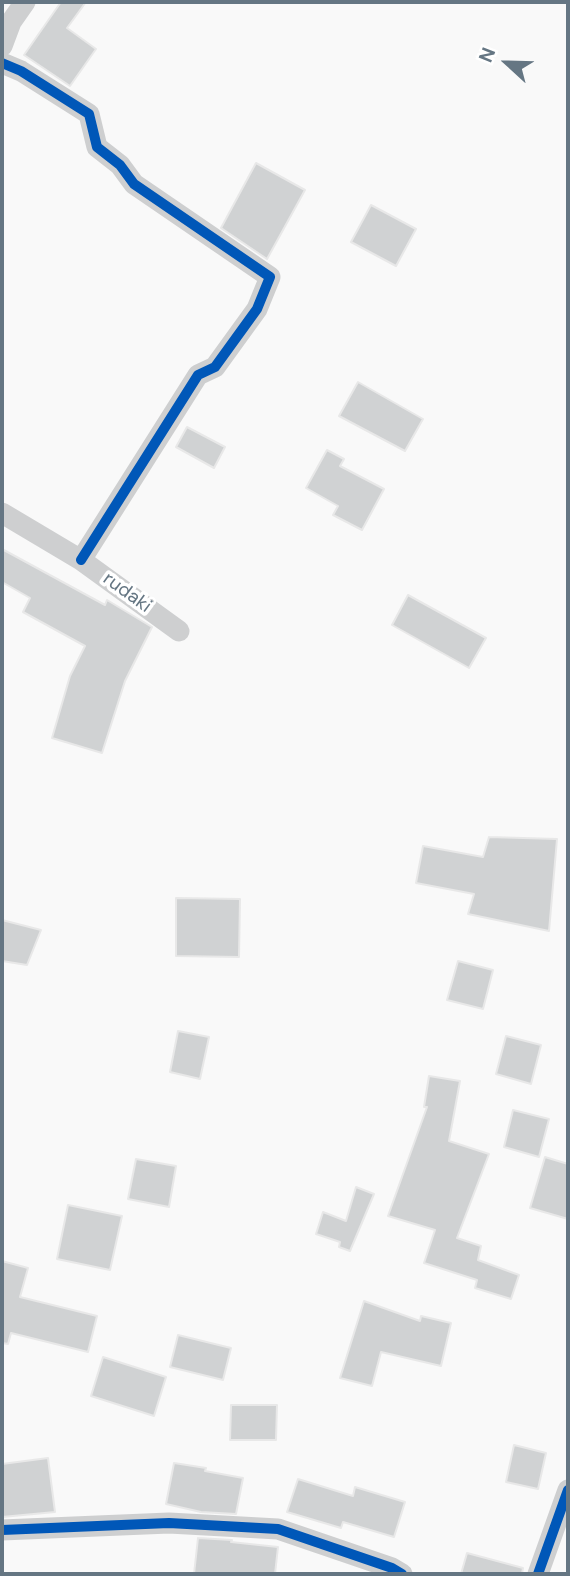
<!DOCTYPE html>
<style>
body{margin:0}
#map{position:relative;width:570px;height:1576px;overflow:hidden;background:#f9f9f9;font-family:"DM Sans",sans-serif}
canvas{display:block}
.frame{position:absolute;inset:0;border:4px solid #657683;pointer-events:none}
.north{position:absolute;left:472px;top:28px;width:70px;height:70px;-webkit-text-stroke:5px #fff;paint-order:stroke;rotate:292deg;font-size:19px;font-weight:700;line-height:28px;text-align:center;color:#657683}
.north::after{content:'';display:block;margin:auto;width:24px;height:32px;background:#657683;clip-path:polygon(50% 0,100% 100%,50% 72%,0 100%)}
</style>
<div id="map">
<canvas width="570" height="1576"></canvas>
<div class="frame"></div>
<div class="north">N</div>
</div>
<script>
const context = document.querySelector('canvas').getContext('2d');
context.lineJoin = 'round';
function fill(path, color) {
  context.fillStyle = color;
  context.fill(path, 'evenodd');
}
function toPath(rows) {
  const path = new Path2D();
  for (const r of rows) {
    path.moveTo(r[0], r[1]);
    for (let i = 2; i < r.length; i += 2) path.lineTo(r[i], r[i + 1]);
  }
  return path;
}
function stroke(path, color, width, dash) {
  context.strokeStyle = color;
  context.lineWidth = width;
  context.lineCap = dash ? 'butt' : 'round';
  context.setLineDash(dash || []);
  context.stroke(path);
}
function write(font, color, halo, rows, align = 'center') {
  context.font = font + ' "DM Sans",sans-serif';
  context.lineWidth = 7;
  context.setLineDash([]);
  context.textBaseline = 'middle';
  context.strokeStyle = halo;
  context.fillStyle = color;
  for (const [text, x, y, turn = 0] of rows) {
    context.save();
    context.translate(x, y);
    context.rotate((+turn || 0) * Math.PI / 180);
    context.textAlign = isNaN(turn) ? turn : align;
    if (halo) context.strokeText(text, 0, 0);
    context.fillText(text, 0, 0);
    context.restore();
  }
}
const building = toPath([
 [61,2,86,2,67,28,96,49,70,86,24,55,61,2],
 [256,163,305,190,267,259,221,228,256,163],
 [371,205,416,229,396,266,351,242,371,205],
 [358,382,423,419,405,451,339,416,358,382],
 [187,427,225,447,214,468,176,447,187,427],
 [327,450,344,459,340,466,384,489,362,530,333,515,338,506,306,488,327,450],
 [2,549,105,605,107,600,152,627,125,681,102,753,52,738,70,676,85,646,23,612,30,598,2,582,2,549],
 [408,595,486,638,469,668,392,625,408,595],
 [489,837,557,839,549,931,468,914,474,894,416,883,423,846,483,857,489,837],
 [176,898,240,899,239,957,176,956,176,898],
 [2,920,41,930,27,965,2,961,2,920],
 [458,961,493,970,483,1009,447,1000,458,961],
 [178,1031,209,1037,200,1079,170,1072,178,1031],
 [506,1036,541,1045,531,1084,496,1074,506,1036],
 [429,1076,460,1081,449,1141,489,1154,457,1238,481,1246,478,1260,519,1275,511,1299,475,1288,477,1280,424,1263,435,1230,388,1216,427,1107,424,1107,429,1076],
 [513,1110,549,1119,539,1157,504,1147,513,1110],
 [545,1157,568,1164,568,1219,530,1208,545,1157],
 [136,1159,176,1166,169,1207,128,1199,136,1159],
 [356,1187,374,1194,350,1251,339,1247,340,1242,316,1234,323,1212,346,1221,356,1187],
 [68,1205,122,1216,110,1270,57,1259,68,1205],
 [2,1261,28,1268,20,1297,97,1316,88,1352,11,1333,8,1344,2,1343,2,1261],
 [364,1301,420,1321,421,1316,451,1323,441,1366,381,1352,372,1386,340,1378,364,1301],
 [178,1335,231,1348,223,1380,170,1367,178,1335],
 [103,1357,166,1377,154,1416,91,1396,103,1357],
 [231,1405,277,1405,276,1440,230,1440,231,1405],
 [514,1445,546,1453,538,1489,506,1482,514,1445],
 [48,1458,55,1512,2,1517,2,1464,48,1458],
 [174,1463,206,1468,205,1471,243,1478,236,1514,201,1512,166,1504,174,1463],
 [298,1479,353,1496,355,1487,405,1502,394,1537,343,1522,341,1528,287,1512,298,1479],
 [198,1538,232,1540,231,1542,278,1547,275,1574,194,1574,198,1538],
 [467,1553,523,1568,522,1574,461,1574,467,1553]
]);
const street = toPath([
 [2,46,11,22,25,2],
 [2,63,21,71,89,114,97,147,120,165,134,184,270,277,257,309,215,367,198,375,81,560],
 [2,513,81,560,179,631],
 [2,1530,169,1523,278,1529,392,1568,402,1574],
 [538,1574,568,1490]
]);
const cycleway = toPath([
 [2,63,21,71,89,114,97,147,120,165,134,184,270,277,257,309,215,367,198,375,81,560],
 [2,1530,169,1523,278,1529,392,1568,402,1574],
 [538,1574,568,1490]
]);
const streetNames = [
 ["rudaki",127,593,36]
];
fill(building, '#d0d2d3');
stroke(building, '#e8e8e8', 2);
stroke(street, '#cecfd0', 21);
stroke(cycleway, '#0057b8', 10);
write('19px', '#657683', '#fff', streetNames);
</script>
